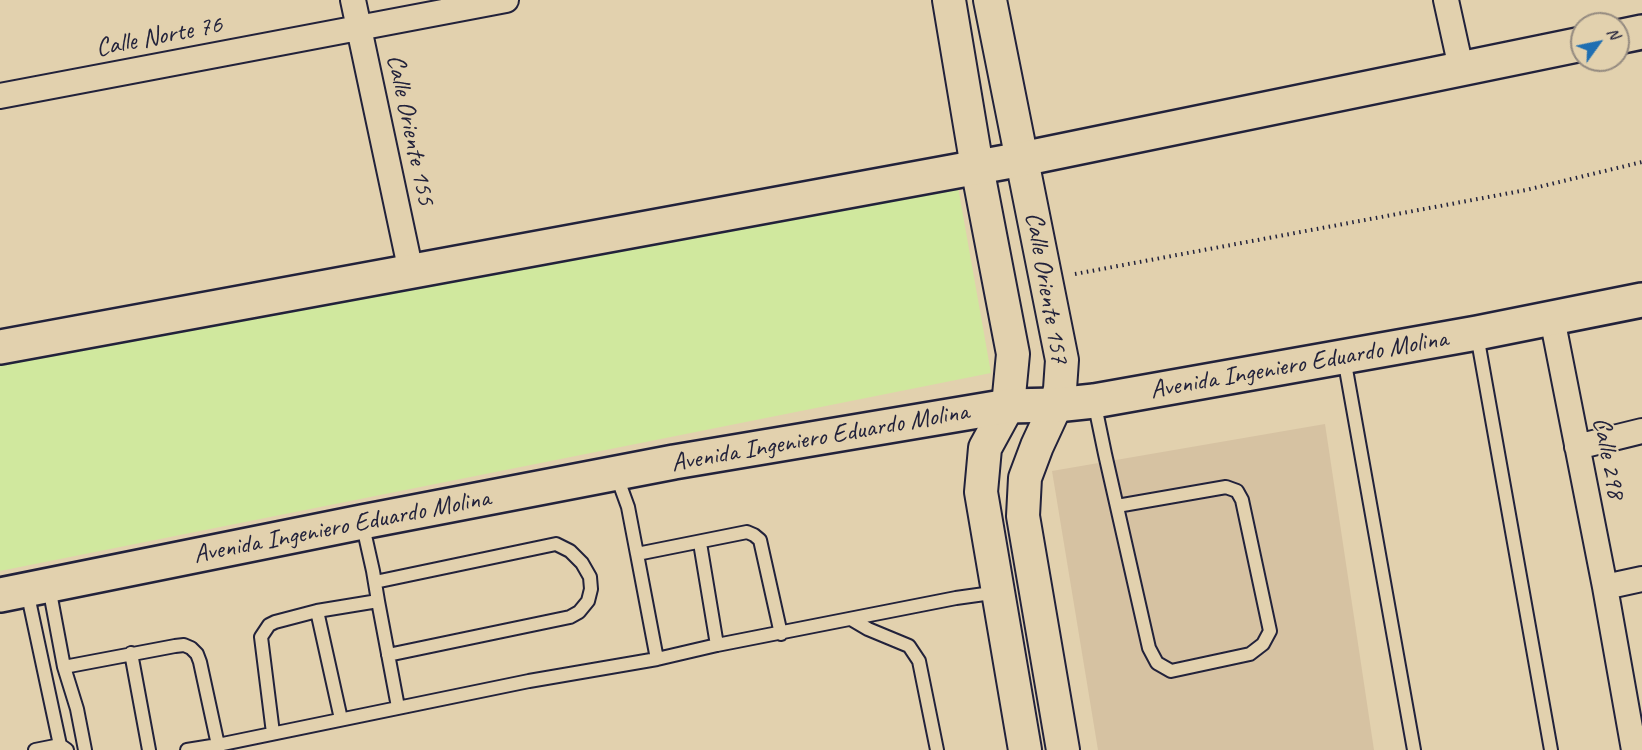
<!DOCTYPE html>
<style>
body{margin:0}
#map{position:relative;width:1642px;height:750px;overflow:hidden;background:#e2d1ae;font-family:Caveat,sans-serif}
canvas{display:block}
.north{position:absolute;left:1570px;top:12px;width:60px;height:60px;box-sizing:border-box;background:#e2d1ae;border:2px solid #958b80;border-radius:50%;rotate:57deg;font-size:16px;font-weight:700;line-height:24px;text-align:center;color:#22223b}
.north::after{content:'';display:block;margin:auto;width:21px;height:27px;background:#1f6fb2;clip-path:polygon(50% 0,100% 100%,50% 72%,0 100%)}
</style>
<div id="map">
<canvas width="1642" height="750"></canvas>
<div class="north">N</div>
</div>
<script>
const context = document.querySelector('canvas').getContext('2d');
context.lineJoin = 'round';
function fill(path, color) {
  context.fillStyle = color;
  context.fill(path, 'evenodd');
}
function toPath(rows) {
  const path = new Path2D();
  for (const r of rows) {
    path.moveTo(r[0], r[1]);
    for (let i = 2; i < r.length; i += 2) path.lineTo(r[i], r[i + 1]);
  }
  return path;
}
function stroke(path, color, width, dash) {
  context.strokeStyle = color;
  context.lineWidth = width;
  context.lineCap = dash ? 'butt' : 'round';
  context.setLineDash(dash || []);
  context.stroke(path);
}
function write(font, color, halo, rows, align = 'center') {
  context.font = font + ' Caveat,sans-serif';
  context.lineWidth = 4.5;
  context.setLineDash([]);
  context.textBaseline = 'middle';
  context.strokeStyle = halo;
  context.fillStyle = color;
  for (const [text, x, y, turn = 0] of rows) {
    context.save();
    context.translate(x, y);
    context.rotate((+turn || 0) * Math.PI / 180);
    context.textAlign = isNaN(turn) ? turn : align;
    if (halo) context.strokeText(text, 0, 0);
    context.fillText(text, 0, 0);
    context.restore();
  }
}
const built = toPath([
 [1325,424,1374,750,1098,750,1052,471]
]);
const green = toPath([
 [958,187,991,373,0,571,0,363]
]);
const path = toPath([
 [1075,274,1526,190,1642,162]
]);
const service = toPath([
 [1477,335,1551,750],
 [1344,358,1414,750],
 [1094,401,1105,454,1149,648,1157,663,1171,671,1250,654,1263,644,1270,631,1242,500,1237,491,1226,487,1117,506],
 [616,474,628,507,637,554],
 [362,522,373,571,378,601],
 [700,543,717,645],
 [375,582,556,544,570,551,582,563,590,577,591,589,588,601,579,612,570,617,388,655],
 [49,587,64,667,77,709,85,750],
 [27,591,60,745],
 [317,611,341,719],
 [851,619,868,629,909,646,919,661,937,750],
 [131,653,149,750],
 [657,659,637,554,747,532,754,535,760,540,781,634],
 [64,667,175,646,184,645,191,648,197,654,200,662,218,745],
 [273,733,261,637,269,625,275,622,317,611,378,601,398,707],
 [35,750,60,745,67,750],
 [187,750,218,745,529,681,657,659,717,645,956,598,999,592]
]);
const minor = toPath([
 [353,0,411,272],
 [1446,0,1461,68],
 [0,96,506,0],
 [1552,318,1605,587,1634,750],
 [1577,447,1642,431],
 [1605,587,1642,579]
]);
const tertiary = toPath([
 [949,0,977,167,1013,354,1008,406,985,448,981,492,1025,750],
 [990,0,1062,360,1060,389,1056,405,1037,446,1025,478,1023,516,1063,750]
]);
const primary = toPath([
 [1618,37,1642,32],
 [0,347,1022,159,1582,44],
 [0,595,362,522,674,462,1008,406,1056,405,1094,401,1477,333,1642,300]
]);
const streetNames = [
 ["Calle Norte 76",159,37,-11],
 ["Calle Oriente 155",410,130,78],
 ["Calle Oriente 157",1046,288,80],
 ["Avenida Ingeniero Eduardo Molina",1299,365,-10],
 ["Avenida Ingeniero Eduardo Molina",820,438,-10],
 ["Calle 298",1608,458,79],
 ["Avenida Ingeniero Eduardo Molina",342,527,-11]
];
fill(built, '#d6c2a2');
fill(green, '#d0e89e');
stroke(service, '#22223b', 16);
stroke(minor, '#22223b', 28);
stroke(tertiary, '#22223b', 36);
stroke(primary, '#22223b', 38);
stroke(path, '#22223b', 4, [1.5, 4.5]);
stroke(service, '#e2d1ae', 12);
stroke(minor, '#e2d1ae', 24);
stroke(tertiary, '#e2d1ae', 32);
stroke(primary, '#e2d1ae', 33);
write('26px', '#22223b', '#e2d1ae', streetNames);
</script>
